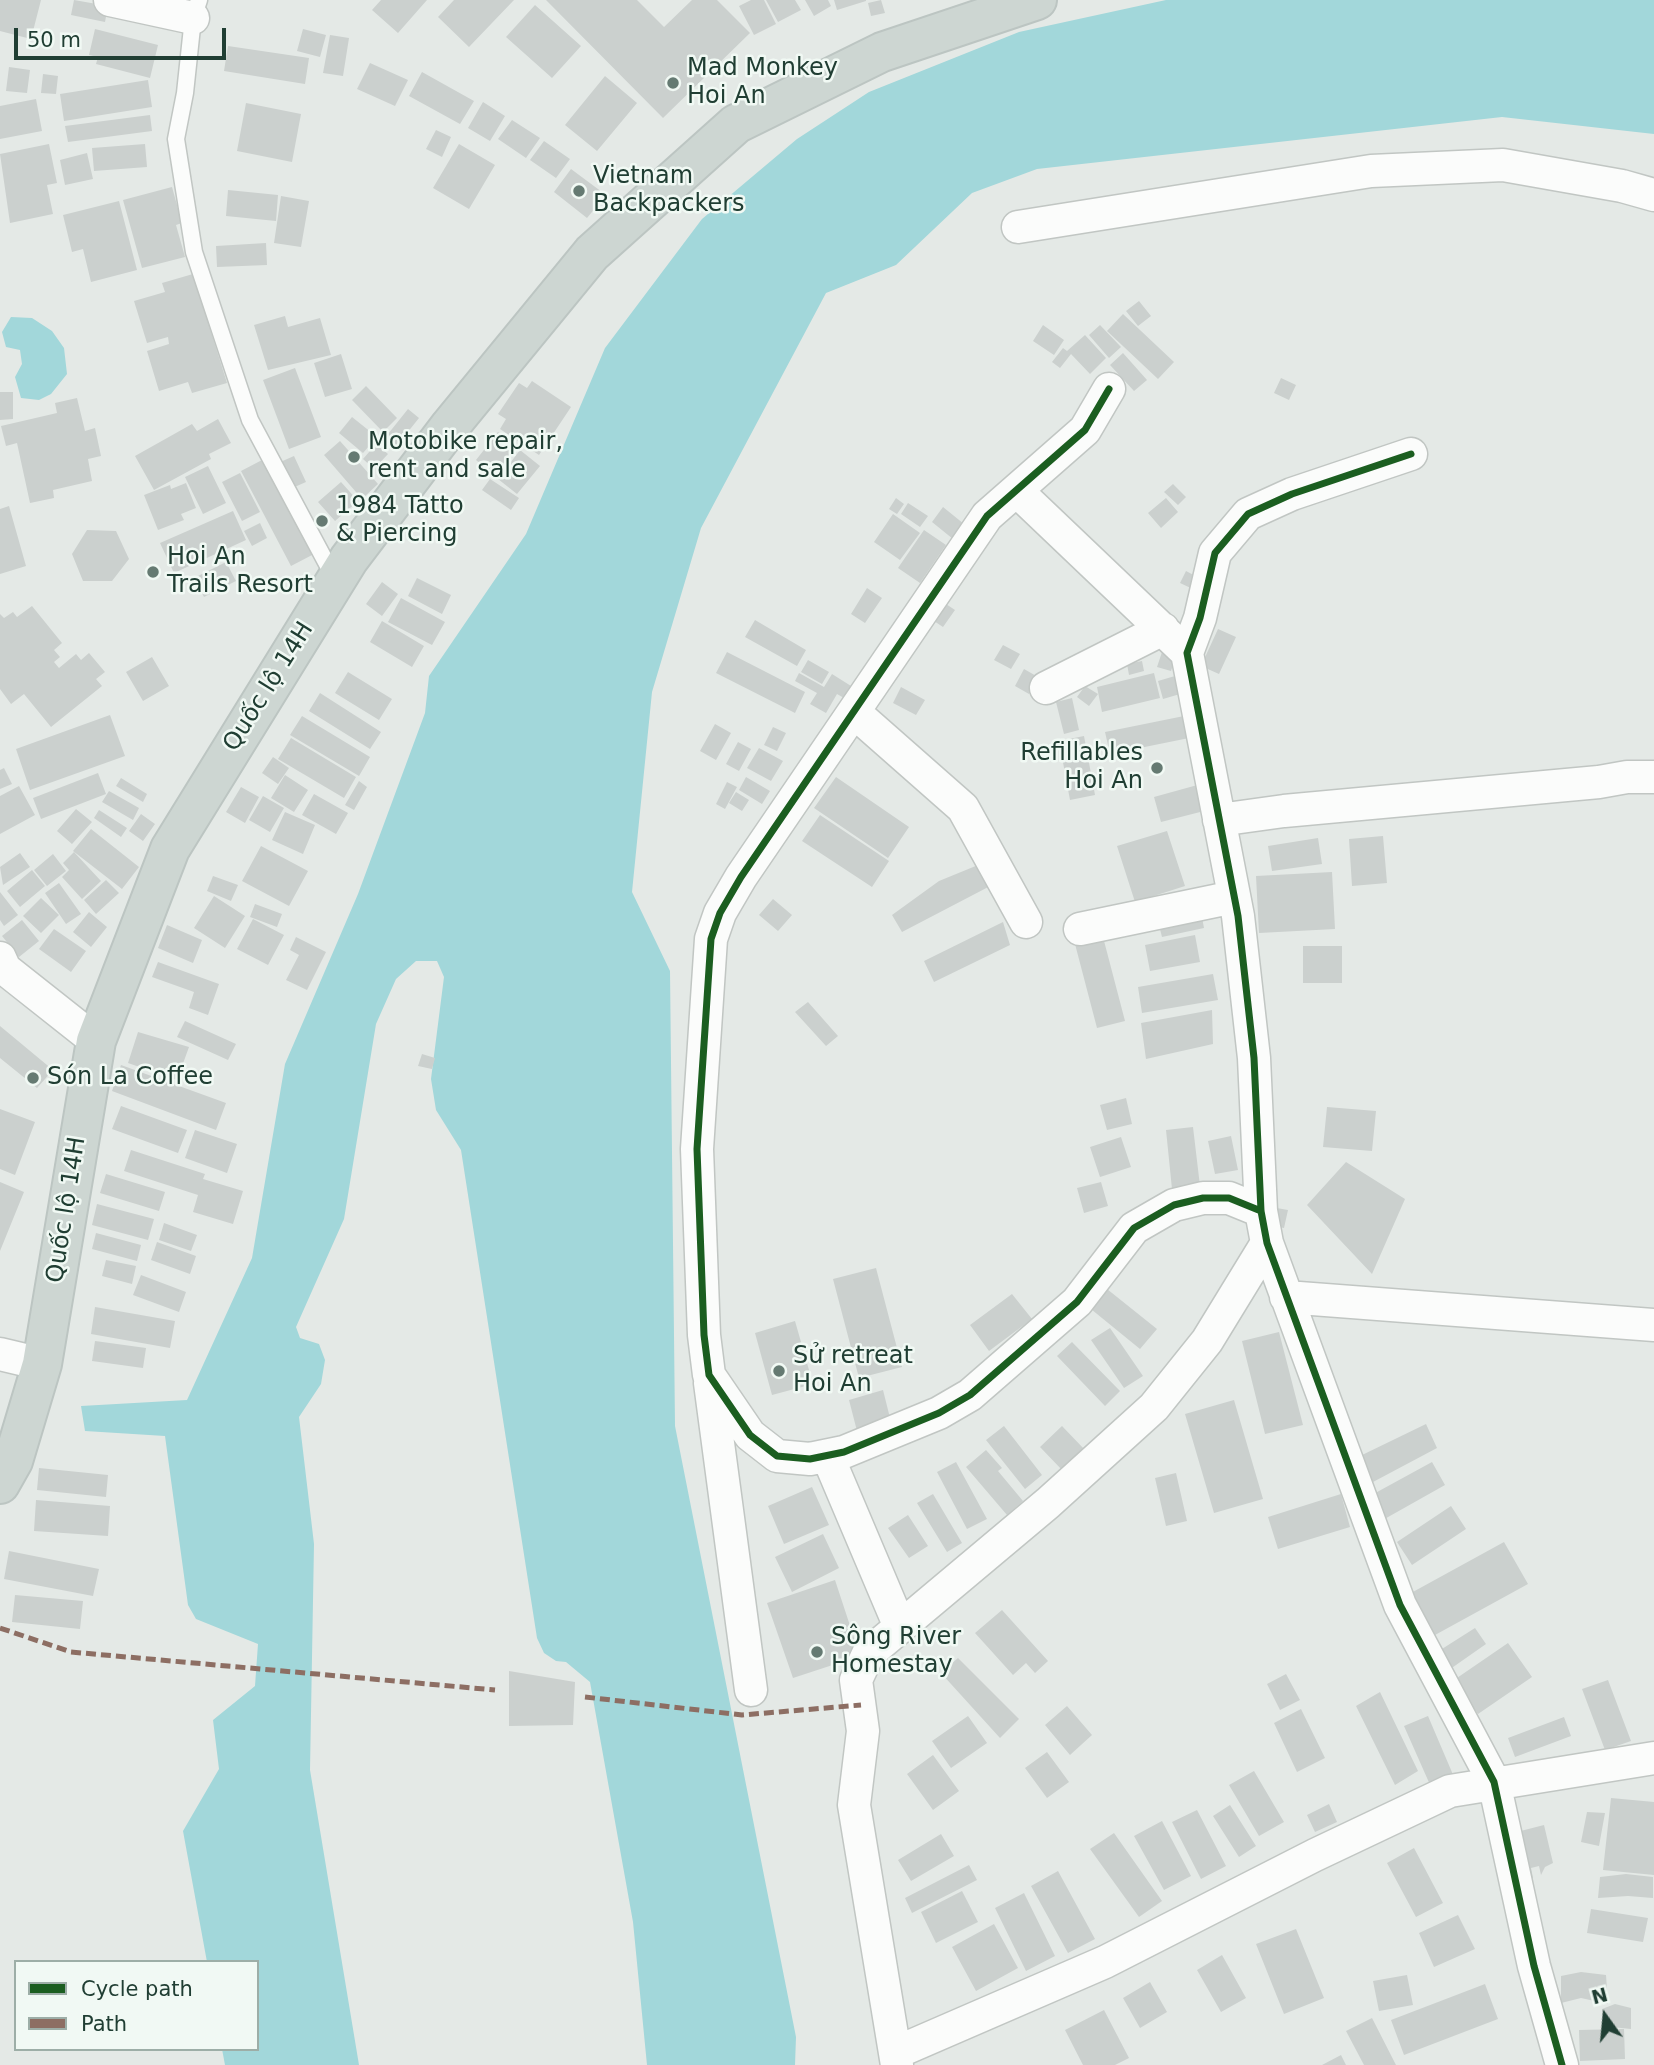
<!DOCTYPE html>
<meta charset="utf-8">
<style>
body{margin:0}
#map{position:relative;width:1654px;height:2065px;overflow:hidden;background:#e4e9e6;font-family:"DejaVu Sans",sans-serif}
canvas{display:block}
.legend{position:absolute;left:14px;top:1960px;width:245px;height:91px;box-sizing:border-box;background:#f1f9f4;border:2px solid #9daea7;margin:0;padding:9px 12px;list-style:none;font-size:21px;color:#203e33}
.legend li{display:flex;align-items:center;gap:14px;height:35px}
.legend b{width:35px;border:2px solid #9daea7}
.north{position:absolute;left:1570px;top:1981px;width:70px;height:70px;-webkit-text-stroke:5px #f1f9f4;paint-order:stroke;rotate:345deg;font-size:19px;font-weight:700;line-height:28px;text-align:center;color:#203e33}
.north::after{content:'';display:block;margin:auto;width:24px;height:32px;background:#203e33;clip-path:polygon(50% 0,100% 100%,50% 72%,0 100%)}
.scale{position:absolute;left:14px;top:28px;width:212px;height:32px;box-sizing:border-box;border:4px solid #203e33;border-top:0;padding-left:9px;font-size:21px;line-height:24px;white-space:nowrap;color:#203e33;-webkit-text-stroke:5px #f1f9f4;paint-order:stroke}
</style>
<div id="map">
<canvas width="1654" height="2065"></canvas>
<ul class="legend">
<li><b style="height:9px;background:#1b5e20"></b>Cycle path</li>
<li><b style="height:9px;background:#8d6e63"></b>Path</li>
</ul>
<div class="north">N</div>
<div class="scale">50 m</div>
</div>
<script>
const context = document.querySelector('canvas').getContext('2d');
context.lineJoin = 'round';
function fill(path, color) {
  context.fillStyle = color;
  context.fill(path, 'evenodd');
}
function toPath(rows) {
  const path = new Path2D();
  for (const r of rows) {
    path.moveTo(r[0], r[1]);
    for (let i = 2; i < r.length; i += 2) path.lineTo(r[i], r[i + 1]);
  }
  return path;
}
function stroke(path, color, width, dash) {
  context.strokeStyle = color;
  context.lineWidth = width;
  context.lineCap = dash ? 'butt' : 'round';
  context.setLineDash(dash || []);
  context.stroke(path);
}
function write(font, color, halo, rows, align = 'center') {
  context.font = font + ' "DejaVu Sans",sans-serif';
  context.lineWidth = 5;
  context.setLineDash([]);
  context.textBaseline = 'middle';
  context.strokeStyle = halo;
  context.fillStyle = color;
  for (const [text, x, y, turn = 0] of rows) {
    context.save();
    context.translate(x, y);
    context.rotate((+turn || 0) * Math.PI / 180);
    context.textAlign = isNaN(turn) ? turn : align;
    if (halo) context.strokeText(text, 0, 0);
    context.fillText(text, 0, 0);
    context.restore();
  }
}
const water = toPath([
 [1166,0,1654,0,1654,134,1502,117,1037,169,972,193,896,265,826,293,701,528,652,692,632,892,670,971,675,1426,796,2037,795,2065,647,2065,633,1922,590,1682,566,1662,556,1661,544,1653,537,1638,461,1150,436,1110,431,1079,444,977,437,961,416,961,396,979,376,1024,344,1219,296,1327,300,1338,319,1344,325,1360,321,1384,299,1417,314,1544,310,1770,359,2065,225,2065,222,2049,257,2049,257,1962,207,1962,183,1831,219,1769,213,1720,255,1686,258,1644,196,1619,188,1605,165,1436,85,1431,81,1406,187,1400,252,1258,285,1064,358,894,425,713,429,676,526,534,605,348,702,219,797,139,869,92,1019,32],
 [11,317,32,318,52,331,64,348,67,374,51,394,39,400,21,398,15,377,22,364,20,350,6,347,2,332]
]);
const building = toPath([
 [0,0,41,0,31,39,0,31],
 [74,0,108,6,105,22,71,15],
 [381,0,427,0,398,33,372,10],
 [454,0,514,0,469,47,438,17],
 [546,0,637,0,664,27,692,0,717,0,750,33,663,118],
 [751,0,764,0,776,24,754,35,739,6],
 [766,0,795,0,801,10,778,22],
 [805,0,828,0,831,6,814,16],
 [834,0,866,0,866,1,837,10],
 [881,0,885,13,871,16,868,3],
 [535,5,581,46,552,78,506,37],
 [95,29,158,45,150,78,96,64,98,57,89,55],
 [303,29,326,35,320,57,297,51],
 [330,35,349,38,343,76,323,73],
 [228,46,309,58,305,84,224,71],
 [370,63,408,80,395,106,357,89],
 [9,67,30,70,27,93,6,91],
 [422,72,474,101,460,124,409,96],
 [43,74,58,76,56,94,41,93],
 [605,76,637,103,597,151,565,125],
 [148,80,152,107,64,121,60,94],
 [36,99,42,131,0,139,0,106],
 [483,102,505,116,490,141,468,128],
 [246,103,301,114,292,162,237,151],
 [150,115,152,131,68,142,65,126],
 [512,120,540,138,526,158,498,139],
 [436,130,451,137,442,157,426,149],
 [544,141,570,159,556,178,530,160],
 [49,144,57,183,47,185,53,214,10,223,0,154],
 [145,144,147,167,94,171,92,148],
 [459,144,495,165,469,209,433,188],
 [87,153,93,179,65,185,60,160],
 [571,169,606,195,587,218,554,192],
 [172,187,182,223,176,225,185,257,142,268,123,200],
 [228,190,278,195,276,221,226,216],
 [281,196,309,201,301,247,274,243],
 [119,201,137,270,91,282,83,249,72,252,63,215],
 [266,243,267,265,217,267,216,246],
 [193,274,227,383,192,393,188,382,159,391,147,351,169,344,168,337,147,343,134,301,165,292,162,283],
 [1139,301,1151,316,1138,326,1126,311],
 [1123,314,1174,362,1158,379,1107,331],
 [285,316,288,327,320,318,331,355,268,370,254,325],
 [1043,325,1064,340,1054,355,1033,341],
 [1100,325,1121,347,1109,358,1089,335],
 [1085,335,1106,358,1090,374,1071,354,1060,368,1052,362,1063,348,1067,351],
 [1123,353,1147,380,1134,391,1110,365],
 [341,354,352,389,325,397,314,363],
 [295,368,321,437,289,449,263,380],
 [1281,378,1296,385,1289,400,1274,393],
 [532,381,571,407,539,455,500,429,506,419,498,414,519,383,527,388],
 [366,386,397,418,383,432,352,400],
 [0,392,13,392,13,419,0,420],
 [77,398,85,431,95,428,101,456,88,459,92,481,53,490,54,498,30,503,17,443,6,446,1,426,57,413,55,403],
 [408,409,419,418,395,448,384,439],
 [352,417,377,437,363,453,339,433],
 [218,419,231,443,209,454,211,459,154,490,135,456,192,424,197,431],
 [498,432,516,447,494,475,476,460],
 [340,441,378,484,362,499,324,455],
 [376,444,388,454,374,469,363,459],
 [520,450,540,466,517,494,498,479],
 [294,456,306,482,290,489,278,463],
 [264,459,314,554,291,566,241,471],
 [208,466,226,503,203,514,185,477],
 [240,473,260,512,242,521,222,482],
 [490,479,519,498,511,510,482,490],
 [341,482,358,501,335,521,318,502],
 [186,483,196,508,181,514,184,520,158,530,144,495,170,485,171,489],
 [1173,484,1186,497,1178,505,1164,492],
 [896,498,904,504,897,514,889,509],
 [1166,498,1178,512,1161,528,1148,513],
 [908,503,928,516,920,527,901,514],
 [9,506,26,566,0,574,0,509],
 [943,507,964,524,953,539,932,522],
 [233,511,246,540,174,573,160,543],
 [893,514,920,533,900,560,874,542],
 [260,523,267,538,252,546,244,531],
 [87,530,116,531,129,559,112,581,83,581,72,554],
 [924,530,946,545,920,583,898,568],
 [226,562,236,581,204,597,194,578],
 [1186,571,1201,579,1195,590,1180,583],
 [417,578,451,595,442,614,408,596],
 [382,582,398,594,382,616,366,604],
 [867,588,882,598,865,623,851,614],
 [401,598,445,622,432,645,388,622],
 [937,598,955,610,943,627,925,615],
 [32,606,62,643,54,650,60,657,54,662,59,668,76,654,81,660,89,653,105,672,96,679,102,686,51,727,24,694,11,704,0,689,0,614,4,618,13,612,17,617],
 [755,620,806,650,797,666,745,637],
 [382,621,424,646,412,667,370,642],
 [1218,629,1236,637,1219,674,1201,666],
 [1003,645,1020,654,1011,669,994,660],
 [1164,646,1178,650,1171,671,1157,667],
 [727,652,805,692,795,713,716,673],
 [152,657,169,686,143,701,126,672],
 [808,660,829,672,822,684,801,672],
 [1142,661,1144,671,1129,675,1127,664],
 [1024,669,1038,677,1029,694,1015,686],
 [348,672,392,699,379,720,335,693],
 [799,673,824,687,832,674,859,691,851,702,837,694,826,713,810,704,817,693,795,681],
 [1154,673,1160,698,1102,712,1097,687],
 [1175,676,1180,694,1163,699,1158,681],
 [1085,686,1098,694,1089,706,1077,697],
 [901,687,925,700,916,715,893,703],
 [320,693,381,732,370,749,309,711],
 [1072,698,1079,730,1064,734,1056,702],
 [110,715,125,756,30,790,16,749],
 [1189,715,1194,737,1110,754,1105,732],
 [302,716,370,757,359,776,290,735],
 [715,724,731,733,716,760,700,751],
 [773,727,786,733,777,751,764,745],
 [1084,736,1095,795,1070,800,1059,741],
 [291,738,356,777,344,798,278,759],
 [738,742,751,749,739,771,726,764],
 [759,748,783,761,771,781,747,768],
 [273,757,289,768,278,784,262,773],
 [4,768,12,784,0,789,0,770],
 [98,773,106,794,41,819,33,798],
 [285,775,308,790,294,812,271,798],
 [746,777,770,791,762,804,739,790],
 [836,777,909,827,888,858,814,808],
 [121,778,147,794,143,802,116,786],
 [359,781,367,787,354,810,345,805],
 [727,782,737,787,725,809,716,804],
 [1201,784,1208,810,1161,822,1154,797],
 [19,786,35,815,0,834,0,796],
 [241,787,259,797,245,823,226,812],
 [109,791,139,808,133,820,102,802],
 [736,792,749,800,742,811,729,803],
 [314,794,348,813,336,834,302,815],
 [263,796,284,808,270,832,249,820],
 [76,809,92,822,72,844,57,831],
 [99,810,127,828,121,837,94,818],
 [285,812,315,825,303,854,272,840],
 [141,814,155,824,143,841,129,831],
 [820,815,889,861,872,887,802,841],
 [91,829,139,867,122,889,73,851],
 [1167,831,1185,886,1135,902,1117,846],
 [1383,836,1387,883,1352,886,1349,839],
 [1318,838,1322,864,1272,871,1268,846],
 [261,846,308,871,289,906,242,881],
 [74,852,101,881,82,899,62,877,69,870,63,863],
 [20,853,30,867,3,885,0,867],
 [53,854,66,871,47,886,34,870],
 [983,863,994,884,902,932,892,915,939,881],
 [32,870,45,886,20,907,7,891],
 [1332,872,1335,929,1259,933,1256,876],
 [213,876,238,885,231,901,207,891],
 [106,880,119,893,96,914,84,900],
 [59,883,81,914,66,924,45,893],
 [0,892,18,915,4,926,0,920],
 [214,896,245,916,225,948,194,928],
 [41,898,59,915,41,933,23,916],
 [773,899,792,915,778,931,759,915],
 [255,904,282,914,277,927,250,917],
 [1200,907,1204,928,1162,937,1157,917],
 [89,912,107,927,91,947,73,932],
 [253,919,284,935,268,965,237,949],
 [22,920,39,941,19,957,2,936],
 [1003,922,1010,945,934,982,924,961],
 [167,925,202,940,193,963,158,948],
 [54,929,86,951,71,972,39,949],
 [1195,935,1200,962,1150,971,1145,945],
 [296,937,326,952,307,990,286,980,299,955,290,950],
 [1103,937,1125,1021,1097,1028,1075,944],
 [1303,946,1342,946,1342,983,1303,983],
 [158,962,219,984,208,1015,189,1008,194,992,152,977],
 [1213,974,1218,1000,1142,1013,1138,987],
 [808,1002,838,1036,826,1046,795,1012],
 [1212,1010,1213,1044,1146,1059,1141,1023],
 [185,1021,236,1044,228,1060,177,1037],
 [0,1026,53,1070,37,1088,0,1058],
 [138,1032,189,1047,177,1080,128,1063],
 [422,1054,435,1058,432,1069,418,1066],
 [121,1065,226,1103,216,1130,112,1091],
 [1126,1098,1132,1124,1107,1130,1100,1105],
 [121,1106,187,1130,178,1153,112,1129],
 [1327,1107,1376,1111,1372,1151,1323,1147],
 [0,1109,35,1122,15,1175,0,1169],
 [1193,1127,1200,1186,1172,1189,1166,1130],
 [195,1130,237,1144,227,1173,185,1158],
 [1231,1136,1238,1170,1215,1174,1208,1141],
 [1121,1137,1131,1167,1100,1177,1090,1147],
 [131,1150,205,1174,203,1179,243,1191,233,1224,193,1212,198,1195,124,1171],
 [1346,1162,1405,1199,1372,1274,1307,1205],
 [106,1174,165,1192,159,1211,100,1193],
 [0,1182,24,1192,0,1251],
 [1101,1182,1108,1206,1084,1213,1077,1188],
 [97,1204,154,1219,148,1240,92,1225],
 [1271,1207,1288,1210,1284,1228,1268,1225],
 [164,1223,197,1235,191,1251,159,1240],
 [96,1233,141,1245,137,1261,92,1249],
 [157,1242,196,1256,190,1274,151,1260],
 [106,1260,136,1266,132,1284,102,1276],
 [876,1268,902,1367,859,1378,833,1279],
 [141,1275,186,1292,179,1312,133,1295],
 [1102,1285,1157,1329,1140,1349,1086,1305],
 [1012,1294,1032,1319,989,1351,970,1325],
 [95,1307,175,1321,170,1348,91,1334],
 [795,1321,813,1384,772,1395,755,1333],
 [1110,1328,1143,1376,1124,1388,1091,1340],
 [1279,1332,1303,1425,1265,1434,1242,1341],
 [95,1341,146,1348,143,1368,92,1361],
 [1072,1342,1120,1391,1105,1406,1057,1356],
 [883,1390,891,1422,857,1431,849,1400],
 [1234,1400,1263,1499,1214,1513,1185,1414],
 [1426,1424,1437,1448,1373,1482,1360,1456],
 [1004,1426,1042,1475,1025,1489,986,1440],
 [1062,1426,1085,1450,1063,1471,1040,1447],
 [986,1450,1002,1468,998,1471,1023,1501,1007,1515,966,1467],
 [956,1462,987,1519,967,1529,937,1472],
 [1432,1462,1445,1485,1381,1521,1368,1497],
 [39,1468,108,1475,106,1497,37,1490],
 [1176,1473,1187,1521,1166,1526,1155,1478],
 [812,1487,829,1525,784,1544,768,1506],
 [933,1494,962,1543,947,1552,917,1503],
 [1341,1494,1350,1527,1278,1549,1268,1517],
 [36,1500,110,1506,108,1536,34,1531],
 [1451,1506,1466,1529,1412,1565,1397,1542],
 [908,1515,928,1546,909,1558,888,1528],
 [823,1534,839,1568,792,1592,775,1557],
 [1504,1542,1528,1584,1435,1635,1411,1593],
 [9,1551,99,1569,93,1596,4,1579],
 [835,1580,860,1656,793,1678,767,1603],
 [15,1595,83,1601,80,1629,12,1622],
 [1002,1610,1048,1661,1035,1673,1026,1663,1013,1675,975,1633],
 [1475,1628,1486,1644,1446,1672,1434,1654],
 [1508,1643,1532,1677,1478,1714,1454,1680],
 [958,1658,1019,1719,1000,1738,941,1673],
 [509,1671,575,1682,573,1725,509,1726],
 [1286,1674,1300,1700,1280,1710,1267,1684],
 [1608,1680,1631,1741,1605,1750,1582,1689],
 [1380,1692,1418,1771,1395,1785,1356,1706],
 [1067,1706,1092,1735,1070,1755,1045,1725],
 [1301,1709,1325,1758,1297,1772,1274,1723],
 [968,1716,987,1743,951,1768,932,1741],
 [1428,1716,1454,1777,1431,1787,1404,1726],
 [1564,1717,1571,1736,1515,1757,1508,1738],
 [1047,1752,1069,1782,1047,1798,1025,1768],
 [933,1755,959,1791,933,1810,907,1774],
 [1254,1771,1284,1822,1259,1836,1229,1785],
 [1611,1798,1654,1802,1654,1875,1603,1870],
 [1329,1804,1337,1822,1315,1832,1307,1815],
 [1230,1805,1256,1846,1239,1857,1213,1816],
 [1197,1810,1226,1866,1201,1879,1172,1822],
 [1587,1812,1605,1813,1599,1846,1581,1842],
 [1162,1821,1191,1876,1164,1890,1134,1836],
 [1544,1825,1553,1863,1545,1867,1541,1875,1539,1866,1531,1868,1533,1878,1521,1881,1509,1834],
 [1114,1833,1162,1901,1139,1917,1090,1849],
 [941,1834,954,1856,911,1881,898,1860],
 [1414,1848,1443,1903,1416,1917,1387,1863],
 [969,1865,977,1880,912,1913,905,1898],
 [1058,1871,1095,1939,1068,1953,1031,1886],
 [1626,1874,1653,1877,1653,1898,1628,1896,1598,1898,1600,1877],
 [962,1891,978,1922,936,1943,921,1912],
 [1024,1893,1055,1956,1026,1971,995,1908],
 [1591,1909,1648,1918,1643,1942,1587,1933],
 [1458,1915,1475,1949,1434,1967,1419,1933],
 [994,1924,1018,1968,976,1991,952,1947],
 [1296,1929,1324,1998,1284,2014,1256,1944],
 [1222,1955,1246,1998,1221,2012,1197,1970],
 [1581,1972,1606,1975,1608,2004,1581,1998,1561,2003,1561,1976],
 [1407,1975,1413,2005,1379,2011,1373,1981],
 [1150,1982,1167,2012,1140,2028,1123,1998],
 [1485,1984,1498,2019,1404,2055,1391,2020],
 [1615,2004,1631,2008,1631,2029,1602,2026,1602,2009],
 [1104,2010,1129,2058,1115,2065,1083,2065,1065,2030],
 [1372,2018,1396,2065,1364,2065,1346,2031],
 [1624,2029,1625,2059,1580,2061,1579,2030],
 [1341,2055,1346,2065,1322,2065]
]);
const lane = toPath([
 [199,0,193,18,185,93,176,139,194,252,250,420,334,577]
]);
const street = toPath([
 [110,0,193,18],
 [1018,227,1371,171,1503,165,1622,186,1654,195],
 [1109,389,1085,430,987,516,741,877,720,913,711,939,697,1149,704,1335,709,1375,750,1435,777,1456,810,1459,844,1452,939,1413,970,1395,1077,1302,1134,1228,1174,1205,1203,1198,1229,1198,1261,1211],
 [1411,454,1292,494,1248,514,1215,553,1200,618,1187,653,1238,916,1254,1058,1261,1211,1267,1243,1400,1605,1494,1782,1534,1966,1562,2065],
 [1017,491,1187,653],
 [1046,688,1163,629],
 [854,712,963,808,1026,922],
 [1219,820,1284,811,1599,782,1627,777,1654,777],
 [1080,929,1234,897],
 [0,958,5,969,96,1041],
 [1286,1297,1654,1325],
 [0,1354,42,1364],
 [710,1383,751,1690],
 [828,1457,900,1627],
 [895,2053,1105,1962,1315,1855,1450,1791,1654,1758],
 [897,2065,854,1805,863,1731,856,1680,868,1654,1048,1503,1154,1407,1207,1341,1267,1243]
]);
const primary = toPath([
 [0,1484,13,1461,42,1364,96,1041,170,849,349,559,450,426,592,253,736,124,882,52,1037,0]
]);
const quiet = toPath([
 [0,1628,71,1652,495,1690],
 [585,1697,742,1715,861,1705]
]);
const cycleway = toPath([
 [1109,389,1085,430,987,516,741,877,720,913,711,939,697,1149,704,1335,709,1375,750,1435,777,1456,810,1459,844,1452,939,1413,970,1395,1077,1302,1134,1228,1174,1205,1203,1198,1229,1198,1261,1211],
 [1411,454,1292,494,1248,514,1215,553,1200,618,1187,653,1238,916,1254,1058,1261,1211,1267,1243,1400,1605,1494,1782,1534,1966,1562,2065]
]);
const markers = [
 [673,83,7,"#657a72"],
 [579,191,7,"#657a72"],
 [354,457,7,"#657a72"],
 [322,521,7,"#657a72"],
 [153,572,7,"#657a72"],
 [1157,768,7,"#657a72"],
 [33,1078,7,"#657a72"],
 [779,1371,7,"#657a72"],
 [817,1652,7,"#657a72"]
];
const poiNames = [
 ["Mad Monkey",687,69],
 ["Hoi An",687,97],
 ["Vietnam",593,177],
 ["Backpackers",593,205],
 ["Motobike repair,",368,443],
 ["rent and sale",368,471],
 ["1984 Tatto",336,507],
 ["& Piercing",336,535],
 ["Hoi An",167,558],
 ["Trails Resort",167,586],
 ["Refillables",1143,754,"right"],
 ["Hoi An",1143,782,"right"],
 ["Són La Coffee",47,1078],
 ["Sử retreat",793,1357],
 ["Hoi An",793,1385],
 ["Sông River",831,1638],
 ["Homestay",831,1666]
];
const streetNames = [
 ["Quốc lộ 14H",269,687,-58],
 ["Quốc lộ 14H",67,1210,-81]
];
fill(water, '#a2d7da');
fill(building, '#cbd0ce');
stroke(lane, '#c1c6c3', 19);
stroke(street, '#c1c6c3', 35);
stroke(primary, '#bcc5c2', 42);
stroke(lane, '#fbfcfb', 16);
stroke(street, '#fbfcfb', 32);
stroke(primary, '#cdd6d2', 38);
stroke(quiet, '#8d6e63', 5, [10, 5]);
stroke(cycleway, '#1b5e20', 7);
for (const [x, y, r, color] of markers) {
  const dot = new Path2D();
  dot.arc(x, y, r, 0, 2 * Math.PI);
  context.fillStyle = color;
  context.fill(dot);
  stroke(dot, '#f1f9f4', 2.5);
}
write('24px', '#203e33', '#f1f9f4', poiNames, 'left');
write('24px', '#203e33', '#f1f9f4', streetNames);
</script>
